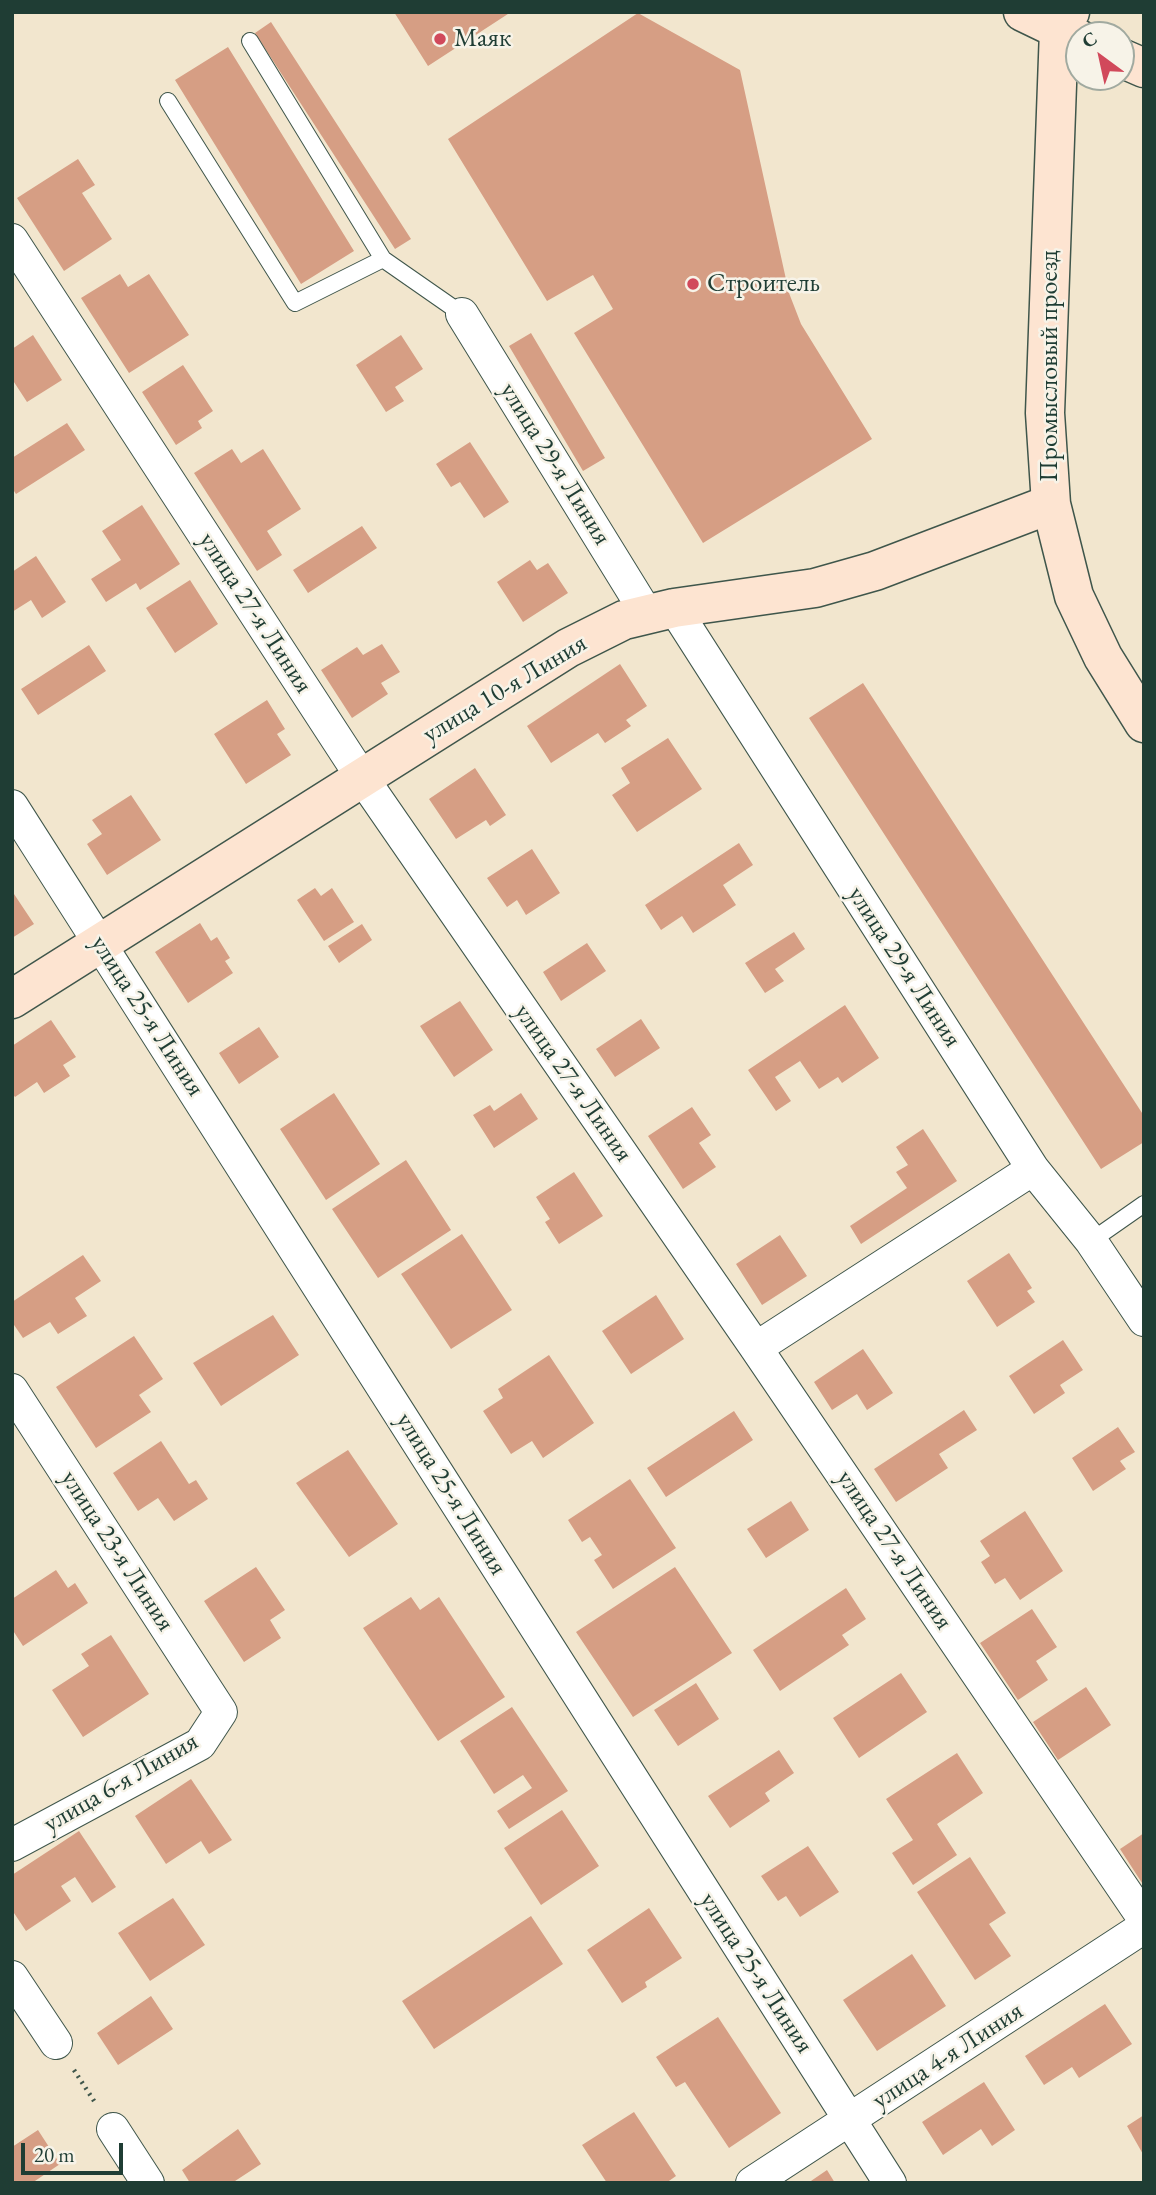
<!DOCTYPE html>
<meta charset="utf-8">
<style>
body{margin:0}
#map{position:relative;width:1156px;height:2195px;overflow:hidden;background:#f2e6ce;font-family:"EB Garamond",serif}
canvas{display:block}
.frame{position:absolute;inset:0;border:14px solid #1f3d34;pointer-events:none}
.north{position:absolute;left:1065px;top:21px;width:70px;height:70px;box-sizing:border-box;background:#f7f3e8;border:2px solid #a1aaa0;border-radius:50%;rotate:327deg;font-size:19px;font-weight:700;line-height:28px;text-align:center;color:#1f3d34}
.north::after{content:'';display:block;margin:auto;width:24px;height:32px;background:#d1495b;clip-path:polygon(50% 0,100% 100%,50% 72%,0 100%)}
.scale{position:absolute;left:21px;top:2143px;width:102px;height:32px;box-sizing:border-box;border:4px solid #1f3d34;border-top:0;padding-left:9px;font-size:21px;line-height:24px;white-space:nowrap;color:#1f3d34;-webkit-text-stroke:5px #f7f3e8;paint-order:stroke}
</style>
<div id="map">
<canvas width="1156" height="2195"></canvas>
<div class="frame"></div>
<div class="north">С</div>
<div class="scale">20 m</div>
</div>
<script>
const context = document.querySelector('canvas').getContext('2d');
context.lineJoin = 'round';
function fill(path, color) {
  context.fillStyle = color;
  context.fill(path, 'evenodd');
}
function toPath(rows) {
  const path = new Path2D();
  for (const r of rows) {
    path.moveTo(r[0], r[1]);
    for (let i = 2; i < r.length; i += 2) path.lineTo(r[i], r[i + 1]);
  }
  return path;
}
function stroke(path, color, width, dash) {
  context.strokeStyle = color;
  context.lineWidth = width;
  context.lineCap = dash ? 'butt' : 'round';
  context.setLineDash(dash || []);
  context.stroke(path);
}
function write(font, color, halo, rows, align = 'center') {
  context.font = font + ' "EB Garamond",serif';
  context.lineWidth = 5;
  context.setLineDash([]);
  context.textBaseline = 'middle';
  context.strokeStyle = halo;
  context.fillStyle = color;
  for (const [text, x, y, turn = 0] of rows) {
    context.save();
    context.translate(x, y);
    context.rotate((+turn || 0) * Math.PI / 180);
    context.textAlign = isNaN(turn) ? turn : align;
    if (halo) context.strokeText(text, 0, 0);
    context.fillText(text, 0, 0);
    context.restore();
  }
}
const building = toPath([
 [394,12,511,12,428,66],
 [638,13,740,70,789,293,801,324,872,439,703,543,574,333,613,309,593,275,547,301,448,139],
 [271,22,411,239,395,249,255,33],
 [228,47,354,251,301,284,175,80],
 [78,159,95,185,82,193,112,239,64,271,17,198],
 [120,274,128,287,149,274,189,335,129,373,81,298],
 [531,333,605,458,583,471,509,346],
 [33,335,62,380,27,402,12,379,12,349],
 [401,335,423,369,395,387,404,401,386,412,356,365],
 [183,365,213,411,198,421,202,428,176,445,142,392],
 [67,423,85,450,16,494,12,488,12,458],
 [470,442,509,502,484,518,460,482,451,487,436,464],
 [232,449,241,463,263,449,301,509,267,531,282,555,257,571,194,473],
 [142,505,180,564,140,590,136,583,106,602,91,579,121,560,102,531],
 [362,526,377,548,308,593,293,570],
 [36,556,66,602,42,618,31,600,12,612,12,572],
 [530,560,537,570,548,563,568,593,523,622,497,582],
 [190,580,218,624,175,653,146,608],
 [382,644,400,672,381,683,388,694,352,718,321,670,357,647,363,655],
 [89,645,106,671,38,715,21,689],
 [620,664,647,706,626,720,631,726,605,743,598,733,551,763,527,726],
 [863,683,1144,1116,1144,1142,1101,1169,809,718],
 [267,700,285,729,277,734,291,755,246,784,214,734],
 [668,738,702,789,637,832,612,795,630,783,621,768],
 [475,768,506,815,490,826,486,820,456,839,429,799],
 [131,795,161,840,107,875,87,844,102,834,92,820],
 [739,843,753,865,723,885,736,905,693,933,682,916,661,930,645,905],
 [532,849,560,893,526,915,517,900,507,907,487,878],
 [315,888,321,896,332,888,354,922,324,941,297,900],
 [12,891,34,924,12,938],
 [200,923,211,941,217,937,230,958,225,961,233,973,188,1003,155,952],
 [362,924,372,940,339,963,328,946],
 [794,932,805,949,775,969,784,981,765,993,745,963],
 [587,943,606,971,561,1001,543,972],
 [460,1001,493,1050,454,1077,420,1026],
 [845,1005,879,1058,842,1083,838,1077,819,1089,800,1061,775,1077,791,1101,776,1111,748,1070],
 [641,1019,660,1048,615,1077,596,1049],
 [51,1020,76,1057,63,1065,70,1076,44,1093,37,1082,15,1097,12,1093,12,1046],
 [259,1027,279,1057,239,1084,219,1053],
 [334,1093,380,1164,326,1200,280,1129],
 [521,1093,538,1119,494,1148,473,1115,490,1105,494,1111],
 [692,1107,711,1135,699,1143,716,1167,683,1189,648,1136],
 [923,1129,957,1181,861,1244,850,1226,907,1188,896,1172,908,1165,896,1147],
 [406,1160,451,1230,378,1278,332,1209],
 [574,1172,603,1216,559,1244,545,1222,550,1219,536,1197],
 [462,1234,512,1310,451,1349,401,1274],
 [780,1235,807,1276,762,1305,736,1264],
 [1009,1253,1032,1288,1027,1291,1035,1302,997,1327,967,1281],
 [83,1255,101,1281,75,1298,87,1316,58,1334,50,1322,23,1338,12,1322,12,1302],
 [656,1295,684,1339,631,1374,602,1331],
 [273,1315,299,1355,221,1406,193,1363],
 [134,1336,163,1379,139,1395,151,1412,96,1448,56,1387],
 [1063,1340,1083,1370,1060,1385,1065,1393,1034,1414,1009,1376],
 [863,1349,893,1393,867,1410,857,1394,832,1410,814,1382],
 [549,1355,594,1423,543,1458,532,1441,511,1454,483,1411,503,1398,498,1389],
 [964,1410,977,1430,939,1454,948,1468,896,1502,874,1469],
 [734,1411,753,1440,666,1497,647,1468],
 [1118,1427,1135,1452,1120,1461,1126,1469,1093,1491,1072,1458],
 [161,1441,189,1484,196,1480,208,1499,174,1521,158,1498,138,1511,113,1473],
 [348,1450,398,1524,349,1557,296,1483],
 [630,1479,676,1548,613,1589,594,1560,602,1555,590,1537,582,1542,568,1520],
 [791,1501,809,1530,766,1558,747,1529],
 [1025,1511,1063,1571,1020,1600,1005,1578,995,1584,981,1562,990,1556,980,1541],
 [256,1567,285,1610,270,1620,281,1638,244,1662,204,1601],
 [675,1567,732,1653,633,1717,576,1632],
 [56,1570,68,1588,75,1583,88,1603,23,1646,12,1629,12,1599],
 [846,1588,866,1619,842,1635,849,1645,780,1691,753,1650],
 [411,1597,420,1610,439,1597,505,1697,438,1741,363,1628],
 [1032,1609,1057,1647,1036,1661,1048,1680,1018,1700,980,1643],
 [111,1635,149,1694,83,1737,52,1690,89,1666,81,1654],
 [901,1673,927,1712,859,1758,833,1718],
 [696,1683,719,1719,678,1746,654,1710],
 [1086,1687,1111,1725,1058,1760,1033,1722],
 [512,1707,568,1791,509,1829,497,1811,532,1788,523,1775,494,1794,460,1741],
 [779,1750,794,1773,765,1793,770,1801,730,1828,708,1796],
 [957,1753,983,1793,937,1824,957,1855,913,1885,892,1853,913,1840,886,1799],
 [191,1779,232,1840,209,1854,201,1841,166,1864,135,1816],
 [562,1810,599,1866,541,1905,504,1848],
 [79,1831,116,1887,92,1903,75,1877,61,1886,71,1901,26,1931,12,1910,12,1875],
 [1144,1833,1144,1886,1120,1849],
 [808,1846,839,1892,800,1917,786,1896,778,1901,761,1876],
 [970,1857,1006,1913,989,1924,1011,1956,975,1980,917,1892],
 [173,1898,205,1945,150,1981,118,1933],
 [649,1908,682,1958,645,1982,647,1987,622,2003,587,1950],
 [531,1916,563,1964,434,2049,402,2001],
 [912,1954,946,2006,877,2051,843,2000],
 [151,1996,173,2029,118,2065,97,2033],
 [1105,2004,1132,2044,1079,2078,1072,2067,1044,2085,1025,2056],
 [718,2017,781,2113,729,2148,685,2082,676,2087,656,2057],
 [984,2082,1015,2130,992,2146,981,2129,943,2155,922,2122],
 [634,2112,676,2176,666,2183,607,2183,582,2145],
 [1144,2115,1144,2156,1127,2126],
 [238,2129,261,2164,232,2183,190,2183,182,2170],
 [38,2130,60,2164,32,2183,12,2183,12,2147],
 [827,2170,835,2183,808,2183]
]);
const path = toPath([
 [74,2070,96,2104]
]);
const lane = toPath([
 [250,41,383,259],
 [168,101,295,303,383,259,462,314],
 [1091,1241,1144,1204]
]);
const street = toPath([
 [12,240,361,776,756,1348,1144,1919],
 [462,314,647,614],
 [674,608,1033,1169,1091,1241,1144,1320],
 [12,806,890,2183],
 [756,1348,1033,1169],
 [12,1390,221,1712,200,1744,12,1845],
 [12,1977,56,2043],
 [113,2129,148,2183],
 [752,2183,1144,1927]
]);
const secondary = toPath([
 [1023,12,1079,39],
 [1070,12,1059,30,1045,413,1051,504,1074,596,1103,657,1144,723],
 [1121,58,1144,68],
 [12,999,568,648,624,620,674,608,815,588,875,571,1051,504]
]);
const markers = [
 [440,39,7,"#d1495b"],
 [693,284,7,"#d1495b"]
];
const poiNames = [
 ["Маяк",454,39],
 ["Строитель",707,284]
];
const streetNames = [
 ["Промысловый проезд",1050,366,-90],
 ["улица 29-я Линия",555,464,58],
 ["улица 27-я Линия",255,613,57],
 ["улица 10-я Линия",505,689,-31],
 ["улица 29-я Линия",904,967,57],
 ["улица 25-я Линия",147,1016,57],
 ["улица 27-я Линия",573,1083,55],
 ["улица 25-я Линия",451,1494,58],
 ["улица 27-я Линия",894,1550,56],
 ["улица 23-я Линия",117,1551,57],
 ["улица 6-я Линия",121,1783,-30],
 ["улица 25-я Линия",756,1973,57],
 ["улица 4-я Линия",948,2056,-33]
];
fill(building, '#d69e84');
stroke(lane, '#3f564b', 18);
stroke(street, '#3f564b', 34);
stroke(secondary, '#3f564b', 41);
stroke(path, '#3f564b', 4.5, [2, 5]);
stroke(lane, '#fff', 16);
stroke(street, '#fff', 32);
stroke(secondary, '#fde4d1', 38);
for (const [x, y, r, color] of markers) {
  const dot = new Path2D();
  dot.arc(x, y, r, 0, 2 * Math.PI);
  context.fillStyle = color;
  context.fill(dot);
  stroke(dot, '#f7f3e8', 2.5);
}
write('26px', '#1f3d34', '#f7f3e8', poiNames, 'left');
write('26px', '#1f3d34', '#f7f3e8', streetNames);
</script>
